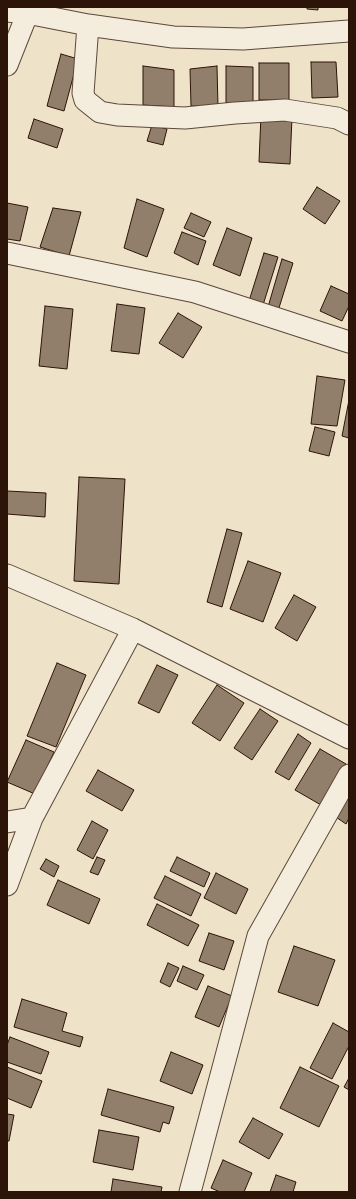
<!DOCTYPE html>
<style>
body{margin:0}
#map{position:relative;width:356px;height:1199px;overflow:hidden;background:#eee2c9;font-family:Vollkorn,serif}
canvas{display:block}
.frame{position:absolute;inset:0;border:8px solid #2c1408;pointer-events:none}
</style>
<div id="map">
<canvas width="356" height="1199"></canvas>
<div class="frame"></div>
</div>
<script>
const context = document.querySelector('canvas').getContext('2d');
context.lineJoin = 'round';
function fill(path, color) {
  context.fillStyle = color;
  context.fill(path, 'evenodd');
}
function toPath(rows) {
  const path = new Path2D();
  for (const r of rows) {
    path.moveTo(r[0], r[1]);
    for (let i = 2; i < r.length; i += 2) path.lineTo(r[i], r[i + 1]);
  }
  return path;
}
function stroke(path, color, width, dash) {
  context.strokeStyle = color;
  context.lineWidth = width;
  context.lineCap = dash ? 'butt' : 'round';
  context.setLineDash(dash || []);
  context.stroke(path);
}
const building = toPath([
 [307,7,318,7,318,10,307,9,307,7],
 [61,54,78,59,64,111,47,106,61,54],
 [311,62,336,62,338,97,312,98,311,62],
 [259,63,289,63,289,100,259,100,259,63],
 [143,66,174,70,174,107,143,105,143,66],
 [217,66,218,107,191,106,190,69,217,66],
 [226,66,253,67,253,104,226,103,226,66],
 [261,115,292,117,290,164,259,162,261,115],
 [34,119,63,129,57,148,28,138,34,119],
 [152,125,167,129,163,145,147,141,152,125],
 [317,187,340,201,325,224,303,209,317,187],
 [137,199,164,209,147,257,124,248,137,199],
 [7,203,28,207,20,241,7,239,7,203],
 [53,208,81,212,69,256,40,247,53,208],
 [191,213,211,222,204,237,184,228,191,213],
 [227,228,252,238,240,276,213,265,227,228],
 [182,232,206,241,198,265,174,253,182,232],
 [264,253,278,257,263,305,249,301,264,253],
 [282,259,293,263,278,311,268,307,282,259],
 [331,286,349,294,349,306,342,321,320,311,331,286],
 [117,304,145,308,139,354,111,351,117,304],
 [45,306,73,309,67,369,39,366,45,306],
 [178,313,202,327,183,358,159,343,178,313],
 [317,376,345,380,337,426,311,424,317,376],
 [349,400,349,438,342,436,349,400],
 [315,427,335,432,329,456,309,451,315,427],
 [79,477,125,479,119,584,74,581,79,477],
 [7,491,46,493,45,517,7,514,7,491],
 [227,529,242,533,222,607,207,602,227,529],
 [248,561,281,573,263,622,230,609,248,561],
 [294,595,316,607,297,641,275,628,294,595],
 [57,663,86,675,56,747,27,736,57,663],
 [157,665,178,675,159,713,138,703,157,665],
 [217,685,244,703,220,741,192,723,217,685],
 [260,709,278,721,252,760,234,748,260,709],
 [298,734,311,743,289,780,275,772,298,734],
 [26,740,54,752,35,794,7,782,26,740],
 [320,749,346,764,321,805,295,790,320,749],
 [98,770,134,790,122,811,86,791,98,770],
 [349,789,349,818,346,824,333,815,349,789],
 [92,821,108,830,93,859,77,850,92,821],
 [97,857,105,860,98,875,90,872,97,857],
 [177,857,210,873,204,887,170,871,177,857],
 [46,859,59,866,54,877,40,869,46,859],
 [216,873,248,889,236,914,204,898,216,873],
 [165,876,201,894,191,916,154,898,165,876],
 [58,880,100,899,89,924,47,905,58,880],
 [157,904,199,925,188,946,147,925,157,904],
 [209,933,234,941,224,970,199,961,209,933],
 [294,946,335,960,318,1006,278,992,294,946],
 [168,963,179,968,170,987,160,982,168,963],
 [183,966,204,975,197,990,177,981,183,966],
 [208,986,232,996,219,1027,195,1017,208,986],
 [22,999,67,1013,62,1031,83,1037,80,1047,14,1027,22,999],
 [333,1023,349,1032,349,1046,332,1079,310,1068,333,1023],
 [10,1037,49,1052,41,1074,7,1062,7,1045,10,1037],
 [171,1052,203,1065,192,1094,160,1081,171,1052],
 [7,1067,42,1081,31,1108,7,1098,7,1067],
 [300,1067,339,1086,319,1127,280,1108,300,1067],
 [349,1078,349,1090,344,1087,349,1078],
 [108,1089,174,1107,169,1124,163,1122,160,1132,101,1115,108,1089],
 [7,1114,14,1115,9,1141,7,1141,7,1114],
 [253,1118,283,1134,269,1159,239,1142,253,1118],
 [99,1130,139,1137,133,1170,93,1162,99,1130],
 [223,1160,252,1173,244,1192,220,1192,211,1188,223,1160],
 [276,1175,296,1182,293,1192,270,1192,276,1175],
 [113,1179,162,1187,161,1192,111,1192,113,1179]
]);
const street = toPath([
 [7,11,27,13,88,25,173,37,243,39,349,31],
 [88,25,83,93,85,100,100,112,117,115,185,118,235,113,285,110,337,118,349,124],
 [7,65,30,7],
 [7,253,195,292,349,342],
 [7,575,133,629,349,738],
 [7,822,32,818],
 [7,885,32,818,133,629],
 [190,1192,258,936,349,775]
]);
fill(building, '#917f6c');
stroke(building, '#2c1408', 1);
stroke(street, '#5c4838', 23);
stroke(street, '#f4ecdc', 21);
</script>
